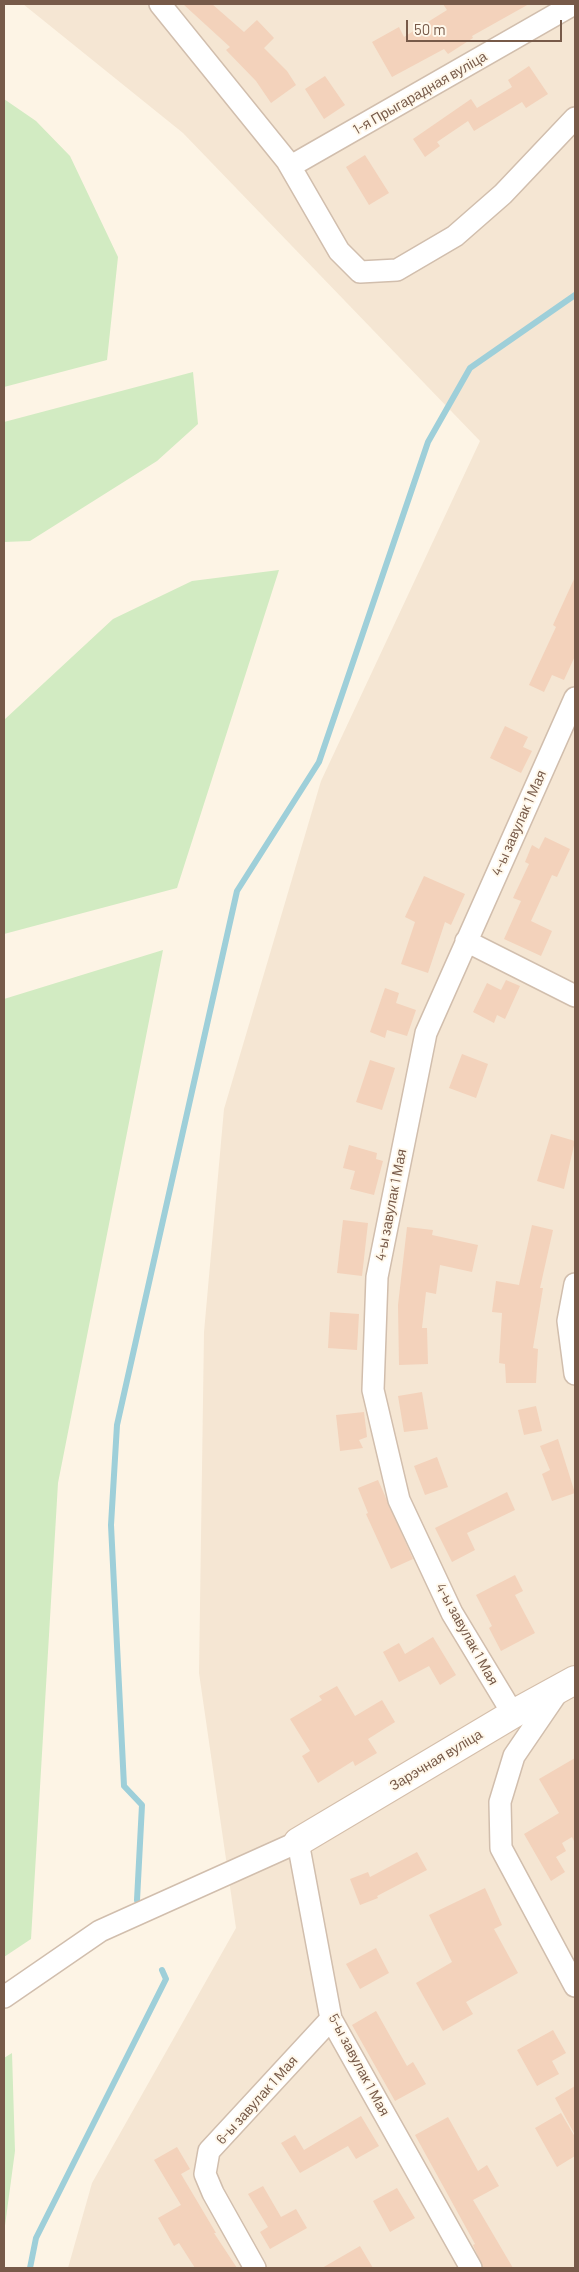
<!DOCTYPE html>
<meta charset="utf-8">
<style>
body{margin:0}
#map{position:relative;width:579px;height:2272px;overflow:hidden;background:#fdf4e5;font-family:Barlow,sans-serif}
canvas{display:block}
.frame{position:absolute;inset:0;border:5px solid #775a49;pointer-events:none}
.scale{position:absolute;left:406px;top:20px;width:156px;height:22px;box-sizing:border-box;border:2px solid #775a49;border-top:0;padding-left:6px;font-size:15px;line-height:18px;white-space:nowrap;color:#775a49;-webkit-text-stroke:4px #fff8eb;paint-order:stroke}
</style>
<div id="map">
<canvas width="579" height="2272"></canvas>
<div class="frame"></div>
<div class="scale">50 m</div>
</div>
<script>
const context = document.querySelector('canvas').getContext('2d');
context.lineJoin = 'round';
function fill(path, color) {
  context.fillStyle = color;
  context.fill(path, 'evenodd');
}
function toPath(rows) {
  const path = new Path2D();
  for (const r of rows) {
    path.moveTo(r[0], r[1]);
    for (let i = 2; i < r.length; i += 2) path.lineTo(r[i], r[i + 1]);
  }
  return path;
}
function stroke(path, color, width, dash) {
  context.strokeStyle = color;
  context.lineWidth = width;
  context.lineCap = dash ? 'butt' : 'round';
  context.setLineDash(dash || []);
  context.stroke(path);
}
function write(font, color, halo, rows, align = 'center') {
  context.font = font + ' Barlow,sans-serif';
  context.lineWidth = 4;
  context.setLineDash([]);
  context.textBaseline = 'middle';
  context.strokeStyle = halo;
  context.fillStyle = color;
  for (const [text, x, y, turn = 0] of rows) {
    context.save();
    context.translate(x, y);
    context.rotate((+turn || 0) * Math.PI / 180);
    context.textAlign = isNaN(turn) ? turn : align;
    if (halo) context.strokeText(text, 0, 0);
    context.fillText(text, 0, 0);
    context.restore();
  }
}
const residential = toPath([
 [23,4,575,4,575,2268,68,2268,92,2183,236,1928,199,1673,204,1332,224,1109,321,781,480,441,183,133]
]);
const green = toPath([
 [4,99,36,121,70,156,118,257,107,360,4,387],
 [193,372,198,424,157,461,30,541,4,542,4,422],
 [279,570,177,888,4,934,4,720,113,619,192,581],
 [163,950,58,1483,31,1939,4,1957,4,999],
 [12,2053,15,2151,4,2233,4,2058]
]);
const stream = toPath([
 [137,1900,142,1805,124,1786,111,1525,117,1425,237,891,319,762,428,442,470,368,575,295],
 [30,2268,36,2238,166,1979,162,1970]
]);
const building = toPath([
 [183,4,212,4,244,32,257,20,274,38,264,48,287,71,296,85,271,103,256,81,226,50,230,47],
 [443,4,529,4,472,36,473,38,448,54,444,49,392,77,372,42,399,27,404,37,447,10],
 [529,66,548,94,526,108,522,102,474,131,468,121,437,142,440,146,425,157,413,139,471,99,477,108,512,87,508,80],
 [325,76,345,105,324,119,305,89],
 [365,155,389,193,369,205,346,167],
 [575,577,575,656,564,680,552,675,544,692,529,685,556,627,553,625],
 [505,726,528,737,523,747,532,751,521,773,490,758],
 [545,837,570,849,557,877,552,875,531,921,552,931,541,956,504,939,521,901,513,898,529,864,525,862,532,845,539,849],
 [424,876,465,894,451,925,445,922,428,973,401,964,415,922,405,917],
 [506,980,520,986,505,1019,497,1015,494,1023,473,1012,487,983,501,990],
 [385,988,399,993,396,1003,416,1010,407,1036,387,1030,385,1038,370,1032],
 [462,1054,488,1064,476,1098,449,1088],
 [370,1060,395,1068,382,1110,356,1102],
 [551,1134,575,1141,564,1189,537,1181],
 [349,1145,377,1153,376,1159,383,1161,374,1195,350,1189,355,1171,343,1168],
 [343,1220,368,1223,362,1276,337,1273],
 [532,1225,553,1230,540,1288,543,1288,533,1348,538,1349,536,1383,506,1383,505,1364,499,1363,502,1313,492,1312,496,1281,519,1285],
 [407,1227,433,1230,432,1235,478,1245,472,1272,440,1265,436,1294,426,1292,422,1328,427,1328,428,1364,399,1365,398,1305],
 [330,1312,359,1314,357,1350,328,1348],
 [422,1392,428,1429,404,1432,398,1396],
 [536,1406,542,1431,524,1435,518,1410],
 [364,1412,367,1437,359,1440,363,1448,340,1451,336,1415],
 [558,1439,575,1493,552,1501,542,1474,550,1470,540,1446],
 [437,1457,448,1487,425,1495,414,1466],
 [378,1480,413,1559,391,1569,366,1514,368,1513,358,1488],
 [507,1492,515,1510,467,1533,475,1550,452,1562,435,1528],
 [515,1575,523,1591,515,1595,535,1633,501,1651,489,1628,492,1626,476,1595],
 [433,1637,456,1675,440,1685,429,1666,399,1682,383,1652,399,1643,405,1654],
 [337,1686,355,1716,382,1700,395,1722,368,1739,377,1753,355,1766,353,1761,318,1783,302,1756,310,1751,290,1719,322,1700,319,1696],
 [575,1758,575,1843,572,1837,562,1843,566,1851,556,1857,565,1872,551,1881,524,1834,559,1813,539,1779],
 [417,1852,427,1870,377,1896,378,1898,360,1905,350,1879,368,1872,370,1877],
 [485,1888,502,1925,494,1929,518,1973,466,2002,473,2014,443,2031,416,1983,452,1962,429,1915],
 [376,1948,389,1973,360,1989,346,1964],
 [376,2011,407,2066,413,2062,426,2084,395,2101,352,2025],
 [553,2030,566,2053,552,2061,559,2074,537,2086,517,2050],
 [575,2086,575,2135,555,2098],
 [561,2113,575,2137,575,2156,557,2167,535,2128],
 [361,2116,379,2146,356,2159,348,2146,300,2173,281,2143,295,2135,304,2150],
 [448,2117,478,2171,487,2165,499,2186,473,2200,513,2268,483,2268,473,2245,475,2244,415,2135],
 [177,2147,190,2169,181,2174,216,2233,214,2233,237,2268,195,2268,179,2243,174,2246,158,2218,181,2205,154,2160],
 [263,2186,281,2217,296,2209,307,2228,270,2249,260,2232,268,2227,248,2194],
 [397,2188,415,2218,390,2232,373,2201],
 [360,2246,373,2268,322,2268]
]);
const street = toPath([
 [160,4,287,161,339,251,360,272,397,270,455,236,503,194,575,118],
 [291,166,574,4],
 [466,941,575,996],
 [575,1284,568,1321,575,1374],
 [559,1690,514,1756,500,1802,501,1848,575,1986],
 [513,1714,452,1613,399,1500,373,1390,377,1277,426,1033,575,698],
 [4,1997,100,1931,298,1842,331,2019,471,2268],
 [255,2268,213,2193,205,2174,209,2151,331,2019]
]);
const secondary = toPath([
 [298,1842,513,1714,575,1680]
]);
const streetNames = [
 ["1-я Прыгарадная вуліца",420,93,-30],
 ["4-ы завулак 1 Мая",519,823,-66],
 ["4-ы завулак 1 Мая",391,1205,-79],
 ["4-ы завулак 1 Мая",467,1634,61],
 ["Зарэчная вуліца",436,1760,-31],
 ["5-ы завулак 1 Мая",359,2065,62],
 ["6-ы завулак 1 Мая",257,2100,-48]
];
fill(residential, '#f5e6d3');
fill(green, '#d2ebc2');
stroke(stream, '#9ecfd9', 6);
fill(building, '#f3d2bb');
stroke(street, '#d1bead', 24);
stroke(secondary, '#d4beaa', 30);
stroke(street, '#fff', 21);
stroke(secondary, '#fff', 28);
write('14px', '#775a49', '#fff8eb', streetNames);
</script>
